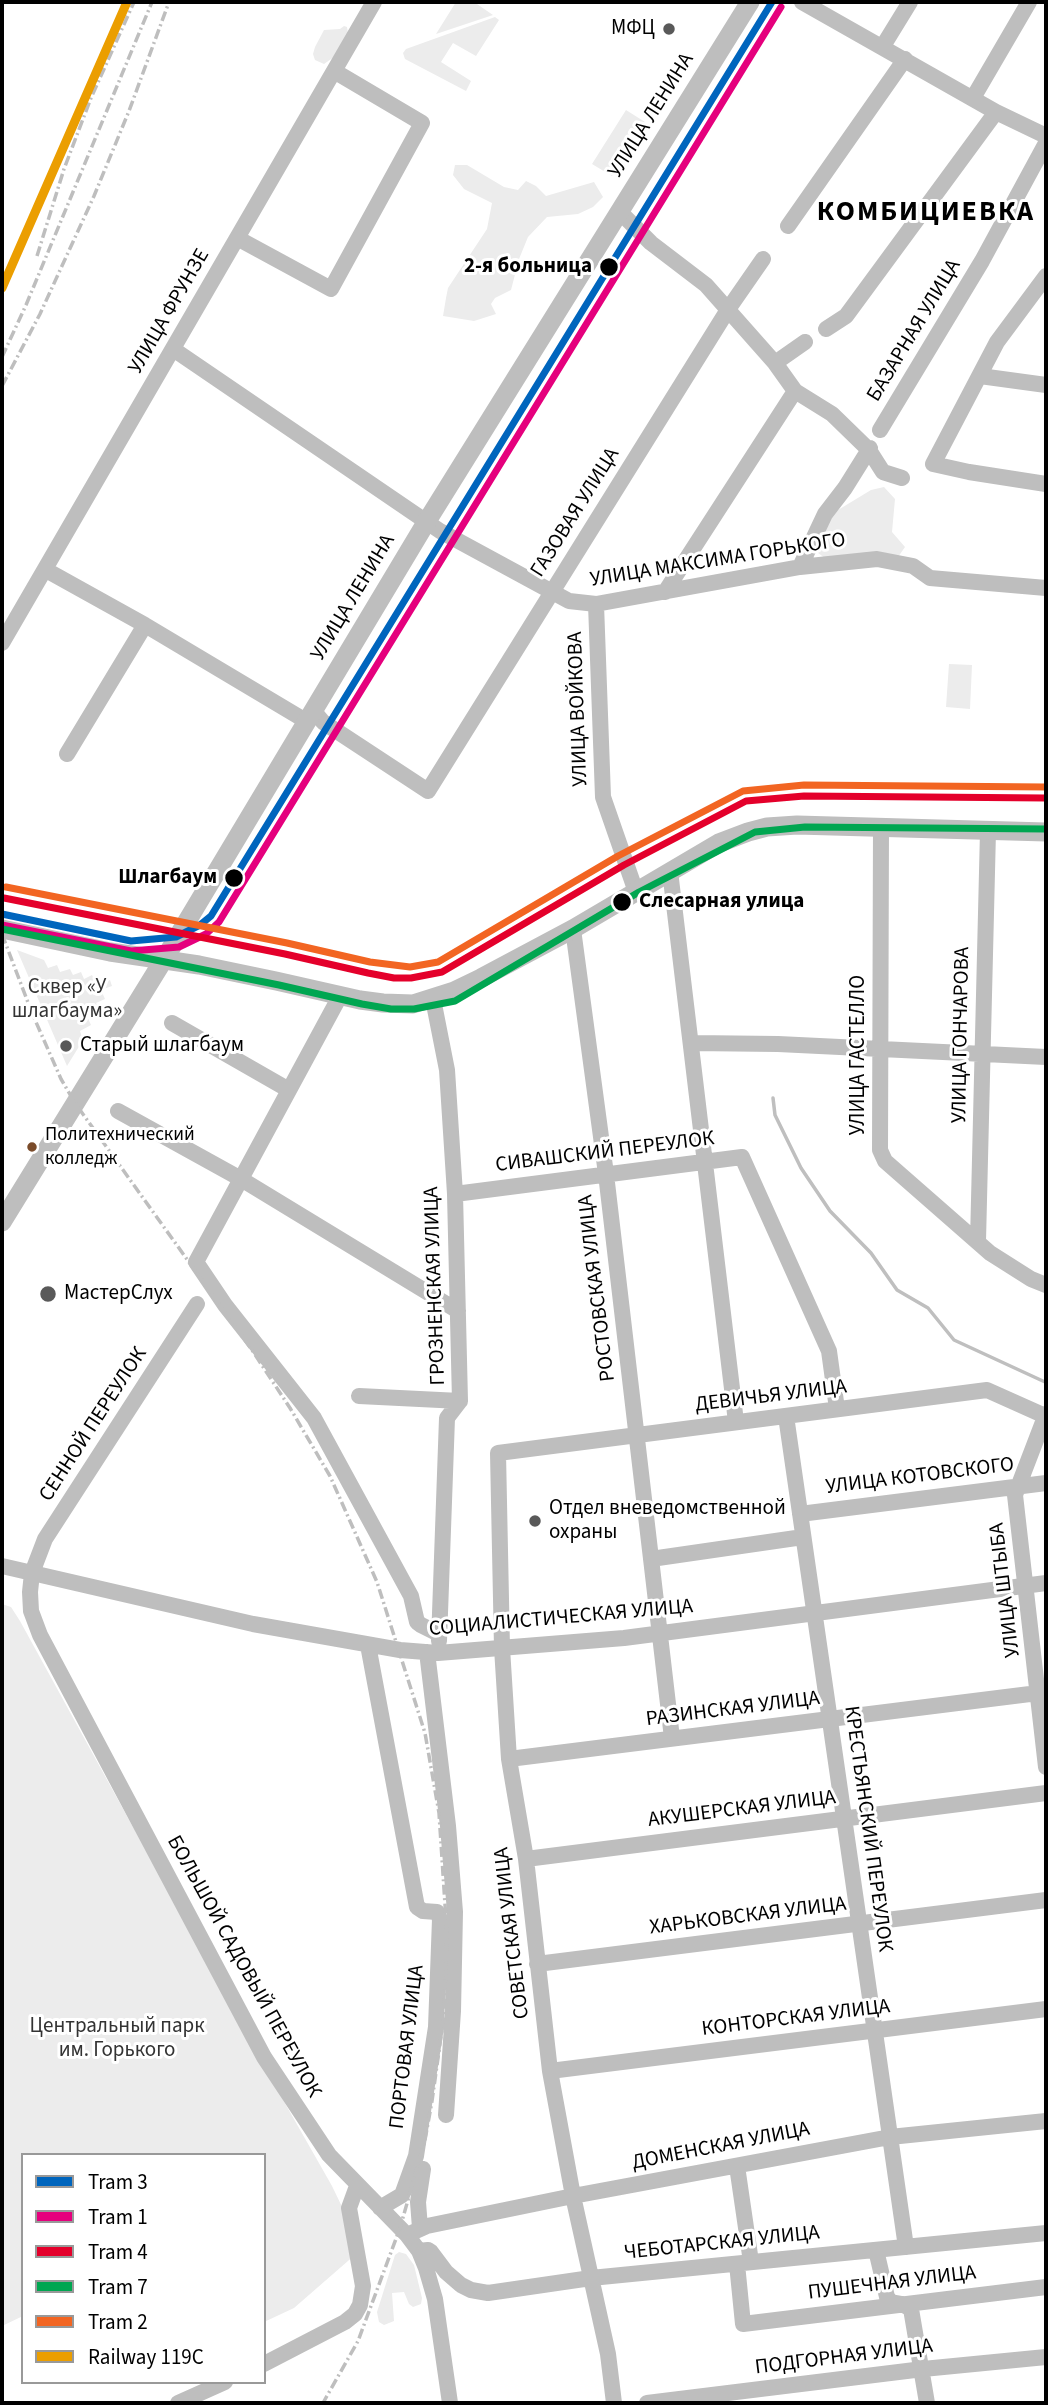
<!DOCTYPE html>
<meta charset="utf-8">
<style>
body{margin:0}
#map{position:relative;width:1048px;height:2405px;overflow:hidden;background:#fff;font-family:"Source Sans 3",sans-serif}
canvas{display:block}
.frame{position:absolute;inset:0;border:4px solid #000;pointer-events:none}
.legend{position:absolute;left:21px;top:2153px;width:245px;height:231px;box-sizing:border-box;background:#fff;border:2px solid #999;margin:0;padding:9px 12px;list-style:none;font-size:21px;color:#000}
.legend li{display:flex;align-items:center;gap:14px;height:35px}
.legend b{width:35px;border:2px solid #999}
</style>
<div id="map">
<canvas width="1048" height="2405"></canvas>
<div class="frame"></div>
<ul class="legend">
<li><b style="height:9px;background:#0065bd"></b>Tram 3</li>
<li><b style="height:9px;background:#e5007d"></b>Tram 1</li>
<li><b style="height:9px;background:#e4002b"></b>Tram 4</li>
<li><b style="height:9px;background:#00a651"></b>Tram 7</li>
<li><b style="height:9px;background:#f26522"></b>Tram 2</li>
<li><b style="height:9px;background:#eb9e00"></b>Railway 119С</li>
</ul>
</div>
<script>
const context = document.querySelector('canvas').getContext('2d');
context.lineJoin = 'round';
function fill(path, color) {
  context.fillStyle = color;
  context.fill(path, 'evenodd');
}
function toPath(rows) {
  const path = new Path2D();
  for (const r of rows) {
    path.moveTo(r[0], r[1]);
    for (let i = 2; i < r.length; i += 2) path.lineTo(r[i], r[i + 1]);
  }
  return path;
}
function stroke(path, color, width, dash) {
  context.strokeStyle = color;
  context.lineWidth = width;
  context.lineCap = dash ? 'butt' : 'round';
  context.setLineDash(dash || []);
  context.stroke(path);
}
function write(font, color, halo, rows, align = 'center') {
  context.font = font + ' "Source Sans 3",sans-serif';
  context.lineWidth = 6;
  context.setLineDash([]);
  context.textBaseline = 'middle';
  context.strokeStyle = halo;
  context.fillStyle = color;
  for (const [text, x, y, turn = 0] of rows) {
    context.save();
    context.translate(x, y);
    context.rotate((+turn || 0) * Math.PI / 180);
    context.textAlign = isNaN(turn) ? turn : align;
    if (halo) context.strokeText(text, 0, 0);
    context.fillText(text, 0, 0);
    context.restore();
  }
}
const green = toPath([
 [456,2,474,2,493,15,436,34],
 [495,17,499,20,476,56,453,43,441,62,471,81,466,91,405,59,403,53,406,49],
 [344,26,347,27,348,33,334,57,324,64,315,60,313,54,315,47,324,30,340,29],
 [626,110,645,122,612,176,592,164],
 [455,165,467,165,504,187,518,190,526,181,536,186,546,196,594,182,603,197,593,207,578,214,547,217,528,237,519,259,511,290,495,298,491,304,496,314,474,321,443,316,446,298,448,288,487,229,492,203,464,189,453,175],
 [884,487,895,499,892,532,905,547,898,557,825,558,818,553,816,544,828,519,838,510,871,490],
 [949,664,972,665,970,709,946,707],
 [17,950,44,960,48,968,57,965,60,972,70,969,73,975,81,972,84,979,92,975,97,984,110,980,112,986,101,990,105,999,96,1003,100,1010,87,1016,91,1025,80,1031,83,1040,67,1066],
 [2,1604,11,1607,20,1621,270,2077,332,2186,346,2215,356,2254,294,2308,264,2322,264,2155,23,2155,23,2316,2,2326],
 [399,2252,406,2254,414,2265,422,2298,421,2304,413,2307,409,2304,404,2292,392,2293,394,2321,384,2325,379,2322,377,2312,395,2255]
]);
const stream = toPath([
 [773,1098,775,1115,801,1168,830,1211,871,1253,897,1290,928,1308,954,1340,1045,1382]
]);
const minor = toPath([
 [802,2,996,112,1046,136],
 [883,46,910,2],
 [973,98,1029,2],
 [619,211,651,243,706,285,775,363,795,391,832,414,869,450,883,472,902,478],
 [788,226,905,59],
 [237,238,331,289,422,123,334,71],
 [1046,276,997,342,933,464,969,472,1046,484],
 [826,329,846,316,996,112],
 [173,349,440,531,569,601,596,604,800,567,877,559,913,566,930,578,1046,588],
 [775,363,805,342],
 [980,376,1046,385],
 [880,430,982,261,1046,143],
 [800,567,825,514,845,488,870,448],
 [46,570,145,625,306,721],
 [665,592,795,391],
 [596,604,603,797,636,892],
 [2,643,374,2],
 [313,710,323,722,428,791,729,308,763,259],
 [67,754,145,625],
 [881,827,880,1150,885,1161,990,1253,1031,1279,1046,1285],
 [670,871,736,1422],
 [573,929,606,1174,672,1738],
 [340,996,196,1262,225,1305,314,1418,411,1596,417,1622,421,1625,439,1634],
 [433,999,447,1070,455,1194,460,1401,447,1418,439,1641],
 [172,1023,289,1090],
 [692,1043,778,1044,1046,1057],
 [118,1111,241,1179,458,1311],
 [455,1194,742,1157,829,1351,837,1409],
 [978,1241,988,831],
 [197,1304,45,1539,32,1573,30,1592,31,1611,40,1635,264,2057,329,2155,407,2235,419,2251,426,2268,435,2299,450,2403],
 [359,1396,460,1401],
 [1046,1414,1015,1495,1046,1767],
 [786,1416,906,2247],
 [800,1514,1046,1483],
 [651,1559,803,1537],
 [2,1566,253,1624,400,1650,438,1653,624,1638,1046,1583],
 [368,1645,417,1907,423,1911,437,1912,440,1919,436,2027,416,2156,402,2195,380,2208],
 [427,1652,448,1826,455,1912,453,2011,446,2115],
 [509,1759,1046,1692],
 [526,1859,1046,1793],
 [537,1964,1046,1900],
 [550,2071,1046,2009],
 [737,2166,751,2262],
 [420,2228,418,2202,423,2169],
 [407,2235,427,2226,573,2196,890,2137,1046,2121],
 [876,2250,887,2297,891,2302,902,2304,911,2309,927,2403],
 [419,2251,428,2250,431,2252,446,2272,461,2285,471,2290,488,2293,591,2278,1046,2233],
 [737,2264,743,2324,1046,2287],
 [264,2364,345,2322,355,2314,360,2305,363,2286,349,2208,357,2186],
 [178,2403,225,2382],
 [614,2403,608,2354,573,2196,550,2071,526,1859,509,1759,502,1648,498,1453,987,1390,1045,1416],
 [647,2403,923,2369,1046,2357]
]);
const major = toPath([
 [2,929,110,952,199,965,276,981,360,1000,383,1003,413,1004,454,991,481,978,573,929,719,843,748,832,767,827,797,825,1046,832],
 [2,1222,174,943,427,521,750,2]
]);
const rail = toPath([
 [37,256,64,169,91,98,134,2],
 [2,357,26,305,152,2],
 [2,386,40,314,94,196,129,111,169,2],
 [2,934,32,1013,61,1079,75,1103,252,1350,290,1408,330,1476,377,1582,425,1733,439,1813,447,1935,444,2015,432,2101,425,2140,400,2228,358,2341,323,2403]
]);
const rail1 = toPath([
 [2,288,127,2]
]);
const tram1 = toPath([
 [2,914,131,941,176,937,200,925,211,916,772,2]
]);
const tram2 = toPath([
 [2,925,131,951,179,947,206,934,219,922,781,7]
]);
const tram3 = toPath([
 [4,898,285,954,368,973,394,978,411,978,442,972,624,865,746,801,804,796,1046,798]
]);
const tram4 = toPath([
 [2,929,279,985,362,1004,391,1009,414,1009,455,1001,639,892,755,832,805,827,1046,829]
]);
const tram5 = toPath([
 [6,887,287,943,370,962,410,967,438,962,618,856,743,791,804,785,1046,787]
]);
const markers = [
 [669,29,7,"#595959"],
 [609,267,10,"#000"],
 [234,878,10,"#000"],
 [622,902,10,"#000"],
 [66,1046,7,"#595959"],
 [32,1147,6,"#7a4b2a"],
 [48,1294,9,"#595959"],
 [535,1521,7,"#595959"]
];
const busNames = [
 ["Политехнический",45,1136],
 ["колледж",45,1160]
];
const poiNames = [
 ["МФЦ",655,29,"right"],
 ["Старый шлагбаум",80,1046],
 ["МастерСлух",64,1294],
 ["Отдел вневедомственной",549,1509],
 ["охраны",549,1533]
];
const streetNames = [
 ["УЛИЦА ЛЕНИНА",652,116,-58],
 ["УЛИЦА ФРУНЗЕ",170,312,-60],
 ["БАЗАРНАЯ УЛИЦА",915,331,-59],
 ["ГАЗОВАЯ УЛИЦА",576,513,-58],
 ["УЛИЦА МАКСИМА ГОРЬКОГО",718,561,-9],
 ["УЛИЦА ЛЕНИНА",354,598,-59],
 ["УЛИЦА ВОЙКОВА",579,709,-92],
 ["УЛИЦА ГОНЧАРОВА",962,1035,-89],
 ["УЛИЦА ГАСТЕЛЛО",859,1055,-90],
 ["СИВАШСКИЙ ПЕРЕУЛОК",605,1153,-7],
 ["ГРОЗНЕНСКАЯ УЛИЦА",436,1286,-92],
 ["РОСТОВСКАЯ УЛИЦА",598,1288,-97],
 ["ДЕВИЧЬЯ УЛИЦА",771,1397,-7],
 ["СЕННОЙ ПЕРЕУЛОК",94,1425,-57],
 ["УЛИЦА КОТОВСКОГО",920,1477,-7],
 ["УЛИЦА ШТЫБА",1006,1590,-97],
 ["СОЦИАЛИСТИЧЕСКАЯ УЛИЦА",561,1619,-5],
 ["РАЗИНСКАЯ УЛИЦА",733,1710,-7],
 ["АКУШЕРСКАЯ УЛИЦА",742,1810,-7],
 ["КРЕСТЬЯНСКИЙ ПЕРЕУЛОК",867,1829,82],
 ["ХАРЬКОВСКАЯ УЛИЦА",748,1917,-7],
 ["СОВЕТСКАЯ УЛИЦА",513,1933,-97],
 ["БОЛЬШОЙ САДОВЫЙ ПЕРЕУЛОК",243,1967,61],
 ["КОНТОРСКАЯ УЛИЦА",796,2019,-7],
 ["ПОРТОВАЯ УЛИЦА",408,2047,-83],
 ["ДОМЕНСКАЯ УЛИЦА",721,2147,-11],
 ["ЧЕБОТАРСКАЯ УЛИЦА",722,2244,-6],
 ["ПУШЕЧНАЯ УЛИЦА",892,2284,-7],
 ["ПОДГОРНАЯ УЛИЦА",844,2358,-7]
];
const stopNames = [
 ["2-я больница",592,267],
 ["Шлагбаум",217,878],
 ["Слесарная улица",639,902,"left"]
];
const parkNames = [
 ["Сквер «У",67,988],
 ["шлагбаума»",67,1012],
 ["Центральный парк",117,2027],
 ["им. Горького",117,2051]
];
const districtNames = [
 ["КОМБИЦИЕВКА",926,214]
];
fill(green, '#ececec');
stroke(stream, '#bfbfbf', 3.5);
stroke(minor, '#bebebe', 16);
stroke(major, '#bebebe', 19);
stroke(rail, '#bebebe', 3.5, [10, 3.5, 2, 3.5]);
stroke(rail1, '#eb9e00', 9);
stroke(tram1, '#0065bd', 7);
stroke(tram2, '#e5007d', 7);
stroke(tram3, '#e4002b', 7);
stroke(tram4, '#00a651', 7);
stroke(tram5, '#f26522', 7);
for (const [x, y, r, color] of markers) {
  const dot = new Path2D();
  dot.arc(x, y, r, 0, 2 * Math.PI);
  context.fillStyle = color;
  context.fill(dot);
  stroke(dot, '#fff', 2.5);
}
write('19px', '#000', '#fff', busNames, 'left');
write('21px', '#000', '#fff', poiNames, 'left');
write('21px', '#000', '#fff', streetNames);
write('bold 21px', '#000', '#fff', stopNames, 'right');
write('21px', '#333', '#fff', parkNames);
context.letterSpacing = '2px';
write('bold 28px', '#000', '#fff', districtNames);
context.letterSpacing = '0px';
</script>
